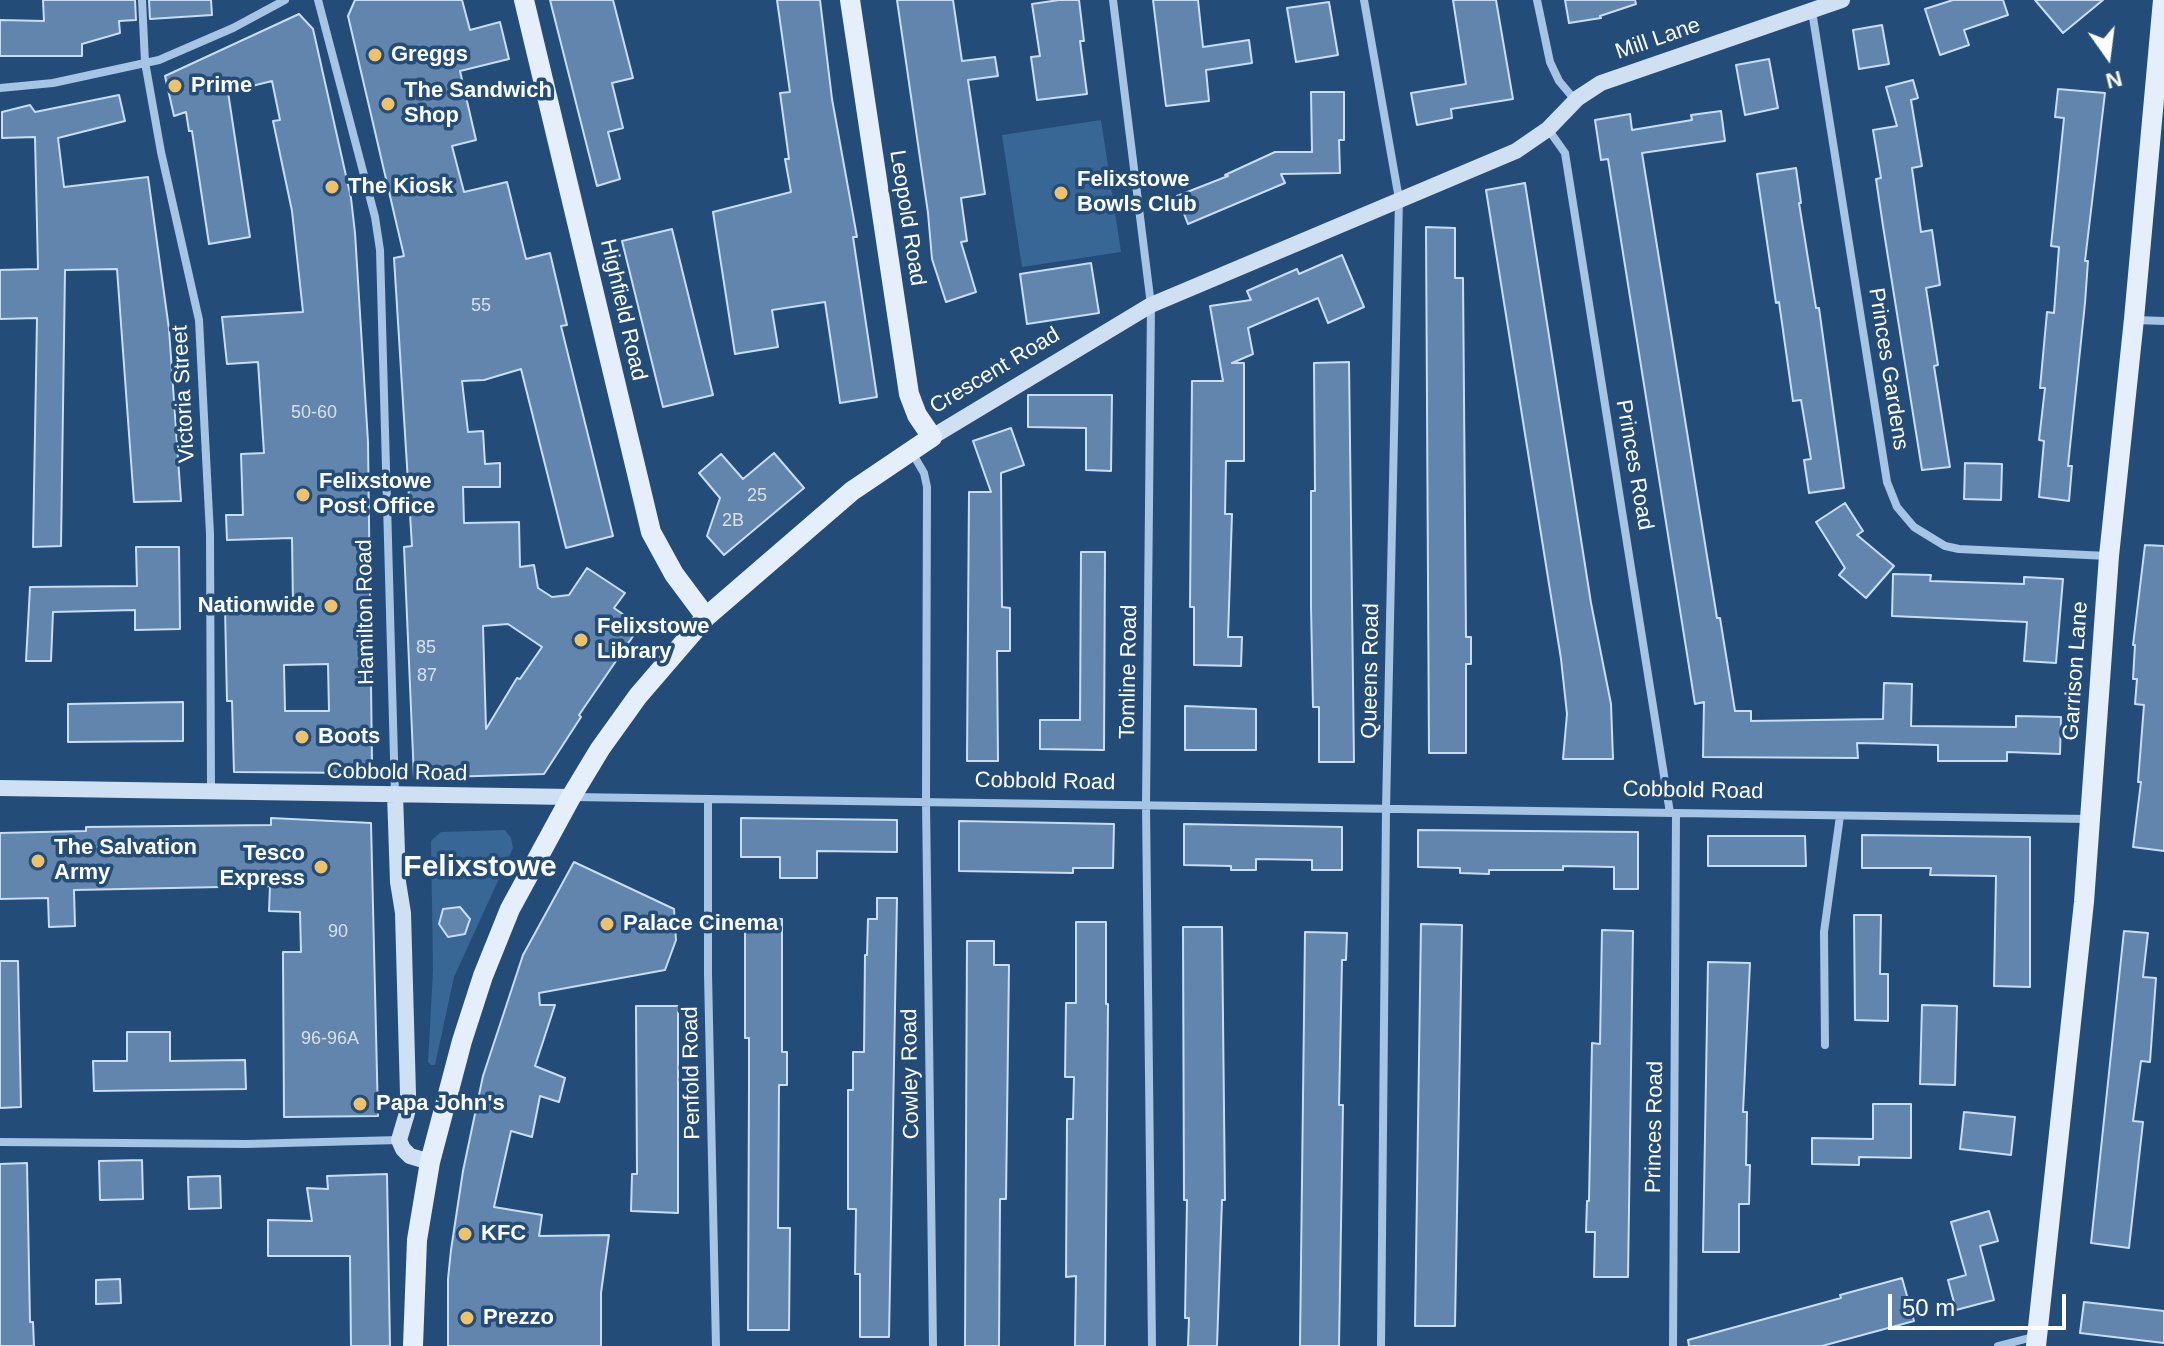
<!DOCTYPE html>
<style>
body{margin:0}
#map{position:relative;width:2164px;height:1346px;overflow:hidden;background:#244c78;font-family:Arial,sans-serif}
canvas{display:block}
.north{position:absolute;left:2068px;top:16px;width:80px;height:80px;-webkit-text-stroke:6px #244c78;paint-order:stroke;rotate:166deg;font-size:22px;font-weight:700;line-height:32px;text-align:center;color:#fff}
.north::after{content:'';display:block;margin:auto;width:28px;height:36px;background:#fff;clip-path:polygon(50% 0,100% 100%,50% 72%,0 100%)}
.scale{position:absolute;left:1888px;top:1294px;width:178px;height:36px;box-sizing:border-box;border:4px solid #fff;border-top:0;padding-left:10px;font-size:24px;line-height:28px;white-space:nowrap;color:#fff;-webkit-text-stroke:6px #244c78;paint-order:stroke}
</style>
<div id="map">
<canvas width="2164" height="1346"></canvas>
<div class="north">N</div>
<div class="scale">50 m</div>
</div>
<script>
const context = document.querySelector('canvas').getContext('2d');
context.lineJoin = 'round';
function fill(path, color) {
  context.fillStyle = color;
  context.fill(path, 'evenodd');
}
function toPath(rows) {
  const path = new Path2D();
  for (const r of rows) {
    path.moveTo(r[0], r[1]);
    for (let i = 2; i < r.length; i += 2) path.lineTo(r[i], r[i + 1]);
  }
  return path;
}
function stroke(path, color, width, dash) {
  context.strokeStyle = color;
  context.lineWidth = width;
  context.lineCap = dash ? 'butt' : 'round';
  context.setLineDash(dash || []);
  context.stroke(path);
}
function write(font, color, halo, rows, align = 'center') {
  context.font = font + ' Arial,sans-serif';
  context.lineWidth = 7;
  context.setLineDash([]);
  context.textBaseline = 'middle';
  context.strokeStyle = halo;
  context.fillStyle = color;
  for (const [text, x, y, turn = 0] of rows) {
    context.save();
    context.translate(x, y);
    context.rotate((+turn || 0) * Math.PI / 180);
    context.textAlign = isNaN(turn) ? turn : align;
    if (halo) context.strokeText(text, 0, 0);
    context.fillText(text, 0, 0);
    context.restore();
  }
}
const green = toPath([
 [1101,120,1121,252,1022,267,1002,135],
 [505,830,511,838,513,848,454,977,435,1065,431,1065,428,1062,433,971,431,841,441,832]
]);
const building = toPath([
 [43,0,135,0,136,20,119,21,120,33,82,44,82,56,0,56,0,20,44,21,43,0],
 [149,0,211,0,212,15,150,19,149,0],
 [355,0,462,0,470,30,500,22,509,59,460,71,476,140,452,146,464,192,507,182,526,259,550,253,567,325,561,326,613,536,566,548,521,369,484,380,462,381,468,432,483,431,485,464,500,463,500,487,463,487,464,523,519,522,520,567,534,565,538,588,552,597,569,595,587,568,625,593,614,608,640,626,579,715,581,717,544,774,414,778,404,547,412,546,394,258,404,256,348,16,355,0],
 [508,624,542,647,520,679,517,678,486,729,483,626,508,624],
 [550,0,613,0,633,78,612,83,623,128,608,132,620,179,597,186,550,0],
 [777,0,820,0,832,99,857,237,853,237,877,397,840,403,825,302,772,310,778,347,735,354,713,212,791,192,785,159,789,159,780,93,790,92,777,0],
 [897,0,953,0,962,61,995,57,998,76,968,80,985,194,961,198,967,241,961,242,976,292,946,302,932,259,928,213,897,0],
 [1059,0,1079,0,1084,41,1080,41,1087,94,1037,100,1031,57,1040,56,1032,4,1059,0],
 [1153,0,1198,0,1203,47,1249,40,1252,63,1206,70,1209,101,1166,106,1153,0],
 [1453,0,1496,0,1513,99,1451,109,1452,118,1417,125,1411,93,1466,84,1453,0],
 [1565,0,1635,0,1636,4,1600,16,1601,18,1569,23,1565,0],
 [1953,0,2003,0,2008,15,1964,30,1969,45,1940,55,1925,9,1953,0],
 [2035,0,2103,0,2063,33,2035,0],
 [1329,2,1338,55,1296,62,1287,8,1329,2],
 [299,14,313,29,351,198,355,233,368,442,372,763,362,773,234,772,232,701,227,701,225,607,293,606,292,538,227,540,226,515,243,515,241,454,264,453,258,362,227,364,222,317,303,312,292,211,273,121,280,120,272,81,228,92,250,237,209,244,192,131,189,131,186,112,174,116,165,76,299,14],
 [328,664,329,711,285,711,284,665,328,664],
 [1882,25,1889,64,1859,69,1853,30,1882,25],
 [1769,59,1778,108,1745,115,1736,65,1769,59],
 [1913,80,1918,98,1911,100,1922,166,1912,168,1921,232,1932,230,1940,285,1926,288,1938,365,1934,366,1950,467,1922,470,1883,226,1876,179,1881,178,1873,130,1897,126,1886,87,1913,80],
 [2058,89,2105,93,2085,261,2088,261,2085,303,2068,466,2072,466,2069,501,2039,497,2044,441,2039,440,2045,388,2040,388,2047,312,2054,313,2059,247,2051,246,2064,118,2055,117,2058,89],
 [1311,92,1344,92,1344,140,1339,140,1340,173,1281,174,1285,183,1188,224,1177,196,1228,176,1225,175,1275,152,1312,152,1311,92],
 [119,95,125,121,58,138,64,187,148,177,169,329,181,501,134,502,117,269,65,270,61,546,33,547,37,318,0,319,0,270,38,269,35,137,2,138,2,112,30,105,35,112,119,95],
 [1721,111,1725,141,1642,153,1717,618,1720,618,1735,711,1751,711,1751,721,1883,719,1884,683,1912,684,1911,726,2016,727,2016,716,2061,717,2060,754,2007,752,2007,761,1938,761,1938,745,1857,743,1858,758,1703,757,1704,702,1695,704,1608,159,1601,160,1595,120,1630,114,1632,130,1692,120,1691,115,1721,111],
 [1796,168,1801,203,1799,203,1816,308,1819,308,1844,488,1809,493,1804,460,1811,459,1801,400,1793,401,1779,302,1776,303,1757,174,1796,168],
 [1525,183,1591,603,1611,704,1613,759,1563,759,1567,714,1561,659,1486,190,1525,183],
 [1426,227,1455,228,1455,278,1463,278,1466,637,1471,637,1471,664,1466,664,1466,753,1429,753,1426,227],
 [672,229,713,395,663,407,622,241,672,229],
 [1342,255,1364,307,1328,323,1318,298,1248,328,1253,354,1232,363,1244,363,1244,461,1226,461,1225,514,1232,514,1228,637,1242,637,1241,666,1194,665,1194,607,1190,607,1192,381,1223,381,1210,306,1251,300,1247,291,1297,269,1299,274,1342,255],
 [1091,263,1099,313,1027,324,1020,274,1091,263],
 [1349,362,1354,762,1319,762,1319,707,1313,707,1311,606,1311,491,1315,491,1314,363,1349,362],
 [1028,395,1112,395,1111,471,1086,470,1086,428,1028,427,1028,395],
 [1011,428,1024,465,1001,473,1002,607,1010,608,1010,651,997,651,998,761,967,761,969,492,991,492,973,441,1011,428],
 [774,453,804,488,724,555,707,536,720,498,699,473,721,454,743,479,774,453],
 [1965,463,2002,464,2001,500,1964,499,1965,463],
 [1845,503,1863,531,1857,535,1894,566,1866,598,1839,575,1845,568,1816,522,1845,503],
 [2145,545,2164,546,2164,851,2133,847,2141,782,2138,782,2144,705,2135,704,2137,679,2133,679,2135,645,2133,645,2145,545],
 [136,547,179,547,180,629,135,630,135,610,53,612,51,661,26,661,30,587,137,586,136,547],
 [1081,552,1105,552,1104,750,1040,749,1040,720,1080,720,1081,552],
 [1893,574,1931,575,1930,581,2024,584,2024,577,2063,579,2056,663,2024,661,2027,622,1892,616,1893,574],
 [183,702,183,741,68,742,68,704,183,702],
 [1185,706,1256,709,1256,750,1185,750,1185,706],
 [271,818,371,823,378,1116,284,1117,283,952,301,952,300,912,269,911,270,886,74,890,75,926,49,927,48,898,0,899,0,833,86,831,86,827,271,825,271,818],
 [741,818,897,820,897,852,817,851,817,878,780,878,780,857,741,857,741,818],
 [959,821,1114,824,1113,868,1073,868,1073,873,959,871,959,821],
 [1184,824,1342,827,1342,870,1312,870,1312,860,1256,859,1256,870,1231,870,1231,866,1184,865,1184,824],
 [1418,830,1638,832,1638,889,1614,889,1614,867,1563,866,1563,870,1489,870,1489,874,1460,873,1460,868,1418,867,1418,830],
 [1862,835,2030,837,2030,987,1994,986,1996,876,1930,875,1931,868,1862,868,1862,835],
 [1708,836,1805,836,1806,866,1708,866,1708,836],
 [574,862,674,909,676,940,665,970,539,993,540,1005,555,1005,535,1066,565,1078,559,1102,540,1096,532,1137,511,1131,494,1207,542,1215,539,1236,609,1235,601,1293,601,1346,448,1346,448,1279,451,1250,463,1171,483,1076,523,955,574,862],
 [877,898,897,898,889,1337,860,1337,860,1274,855,1274,856,1209,848,1209,848,1090,853,1090,853,1052,864,1052,865,955,867,955,868,919,877,919,877,898],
 [460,907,470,919,465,934,448,937,439,924,443,909,460,907],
 [1854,915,1881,915,1880,974,1888,974,1888,1021,1855,1020,1854,915],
 [745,918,782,919,782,1052,787,1052,787,1085,779,1085,778,1228,790,1228,789,1330,748,1330,749,1082,749,1038,745,1038,745,918],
 [1076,922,1106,922,1106,1004,1108,1004,1105,1346,1075,1346,1076,1276,1066,1277,1067,1119,1073,1119,1074,1077,1065,1077,1066,1003,1076,1003,1076,922],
 [1421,924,1462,925,1455,1326,1415,1326,1421,924],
 [1183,927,1222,927,1225,1200,1222,1200,1217,1346,1188,1346,1189,1318,1185,1318,1187,1200,1184,1200,1183,927],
 [1602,930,1633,931,1628,1277,1594,1277,1595,1232,1586,1232,1587,1201,1589,1201,1592,1043,1600,1044,1602,930],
 [2124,931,2148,933,2143,977,2156,978,2150,1062,2141,1061,2133,1121,2143,1122,2129,1248,2091,1243,2124,931],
 [1305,932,1347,933,1346,960,1342,960,1339,1105,1343,1105,1339,1346,1300,1346,1305,932],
 [967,941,994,941,994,965,1009,965,1006,1199,1000,1199,999,1346,965,1346,967,941],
 [0,961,18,961,21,1107,0,1108,0,961],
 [1708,962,1750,963,1743,1112,1747,1112,1746,1165,1750,1165,1749,1204,1739,1204,1739,1252,1703,1252,1708,962],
 [1922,1005,1957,1006,1955,1085,1920,1084,1922,1005],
 [636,1006,678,1006,678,1213,631,1211,632,1174,637,1174,636,1006],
 [127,1032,170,1032,170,1061,245,1060,246,1089,94,1091,93,1061,127,1061,127,1032],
 [1873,1104,1911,1104,1911,1158,1859,1157,1859,1165,1812,1164,1812,1138,1873,1139,1873,1104],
 [1964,1112,2015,1117,2011,1155,1960,1149,1964,1112],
 [142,1160,143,1199,100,1200,99,1161,142,1160],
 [27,1163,30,1322,33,1322,34,1346,0,1346,0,1164,27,1163],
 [387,1174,390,1346,351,1346,350,1256,268,1256,268,1220,312,1221,307,1188,328,1189,327,1176,387,1174],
 [220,1176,221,1208,189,1209,188,1177,220,1176],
 [1989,1211,1998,1241,1980,1246,1994,1300,1956,1310,1948,1280,1966,1275,1951,1222,1989,1211],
 [1902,1278,1914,1321,1822,1346,1689,1346,1688,1340,1841,1298,1840,1295,1902,1278],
 [120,1279,121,1303,96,1304,96,1280,120,1279],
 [2084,1302,2164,1311,2164,1343,2080,1333,2084,1302]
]);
const street = toPath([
 [142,0,145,62,161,152,199,320,210,534,211,791],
 [318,0,375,217,380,250,395,794],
 [1113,0,1151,305,1146,805,1152,1346],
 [1364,0,1399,199,1386,809,1381,1346],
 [1537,0,1550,62,1559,81,1575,100],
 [1812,11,1887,482,1897,507,1914,527,1945,546,1959,549,2108,556],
 [0,88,53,83,159,60,233,28,285,0],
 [1548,129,1565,153,1670,813],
 [2135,320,2164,321],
 [911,451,924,473,927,487,926,802,933,1346],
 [572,797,2089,819],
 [708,799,708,974,716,1346],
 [1825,1045,1824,932,1840,816],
 [0,1142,246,1144,399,1140],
 [1673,1346,1676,813],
 [1998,1346,2037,1336]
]);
const secondary = toPath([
 [932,437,1151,305,1516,151,1548,129,1578,98,1601,83,1842,0],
 [0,788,571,797],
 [395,794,398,882,403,913,408,1094,407,1113,399,1140,403,1149,410,1156,430,1162]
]);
const primary = toPath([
 [524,0,651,532,674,574,706,617],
 [413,1346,417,1240,430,1162,462,1041,483,976,510,909,571,797,600,749,638,696,706,617,852,491,932,437,917,415,909,394,850,0],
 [2036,1346,2084,902,2109,556,2134,319,2163,0]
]);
const markers = [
 [375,55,8,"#edc26a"],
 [175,86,8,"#edc26a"],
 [388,104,8,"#edc26a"],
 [332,187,8,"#edc26a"],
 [1061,193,8,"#edc26a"],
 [303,495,8,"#edc26a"],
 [331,606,8,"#edc26a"],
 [581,640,8,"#edc26a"],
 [302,737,8,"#edc26a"],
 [38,861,8,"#edc26a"],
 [321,867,8,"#edc26a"],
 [607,924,8,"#edc26a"],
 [360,1104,8,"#edc26a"],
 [465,1234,8,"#edc26a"],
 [467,1318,8,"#edc26a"]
];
const numberNames = [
 ["55",481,306],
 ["50-60",314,413],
 ["25",757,496],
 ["2B",733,521],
 ["85",426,648],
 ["87",427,676],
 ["90",338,932],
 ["96-96A",330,1039]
];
const streetNames = [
 ["Mill Lane",1658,39,-19],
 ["Leopold Road",907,218,81],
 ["Highfield Road",623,310,77],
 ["Princes Gardens",1888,369,81],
 ["Crescent Road",995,371,-31],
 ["Victoria Street",184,394,-93],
 ["Princes Road",1634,465,80],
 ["Hamilton Road",366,612,-91],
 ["Queens Road",1371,671,-89],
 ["Garrison Lane",2076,671,-86],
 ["Tomline Road",1129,672,-89],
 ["Cobbold Road",397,773,1],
 ["Cobbold Road",1045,782,1],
 ["Cobbold Road",1693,791,1],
 ["Penfold Road",692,1073,-91],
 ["Cowley Road",911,1074,-91],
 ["Princes Road",1655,1127,-89]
];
const poiNames = [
 ["Greggs",391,55],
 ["Prime",191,86],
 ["The Sandwich",404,91],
 ["Shop",404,116],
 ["Felixstowe",1077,180],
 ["Bowls Club",1077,205],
 ["The Kiosk",348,187],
 ["Felixstowe",319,482],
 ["Post Office",319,507],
 ["Nationwide",315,606,"right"],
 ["Felixstowe",597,627],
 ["Library",597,652],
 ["Boots",318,737],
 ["The Salvation",54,848],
 ["Army",54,873],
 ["Tesco",305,854,"right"],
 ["Express",305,879,"right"],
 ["Palace Cinema",623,924],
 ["Papa John's",376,1104],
 ["KFC",481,1234],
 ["Prezzo",483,1318]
];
const districtNames = [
 ["Felixstowe",480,868]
];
fill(green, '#386695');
fill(building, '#6185ac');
stroke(building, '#c8ddf3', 2);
stroke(street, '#a6c4e3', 8);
stroke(secondary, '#cfe0f3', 16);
stroke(primary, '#e5effc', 20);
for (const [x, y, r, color] of markers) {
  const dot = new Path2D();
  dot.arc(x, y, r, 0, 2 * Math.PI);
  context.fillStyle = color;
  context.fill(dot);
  stroke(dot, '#244c78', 3);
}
write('18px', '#d8e0ea', null, numberNames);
write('22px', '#fff', '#244c78', streetNames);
write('bold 22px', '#fff', '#244c78', poiNames, 'left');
write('bold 30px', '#fff', '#244c78', districtNames);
</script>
